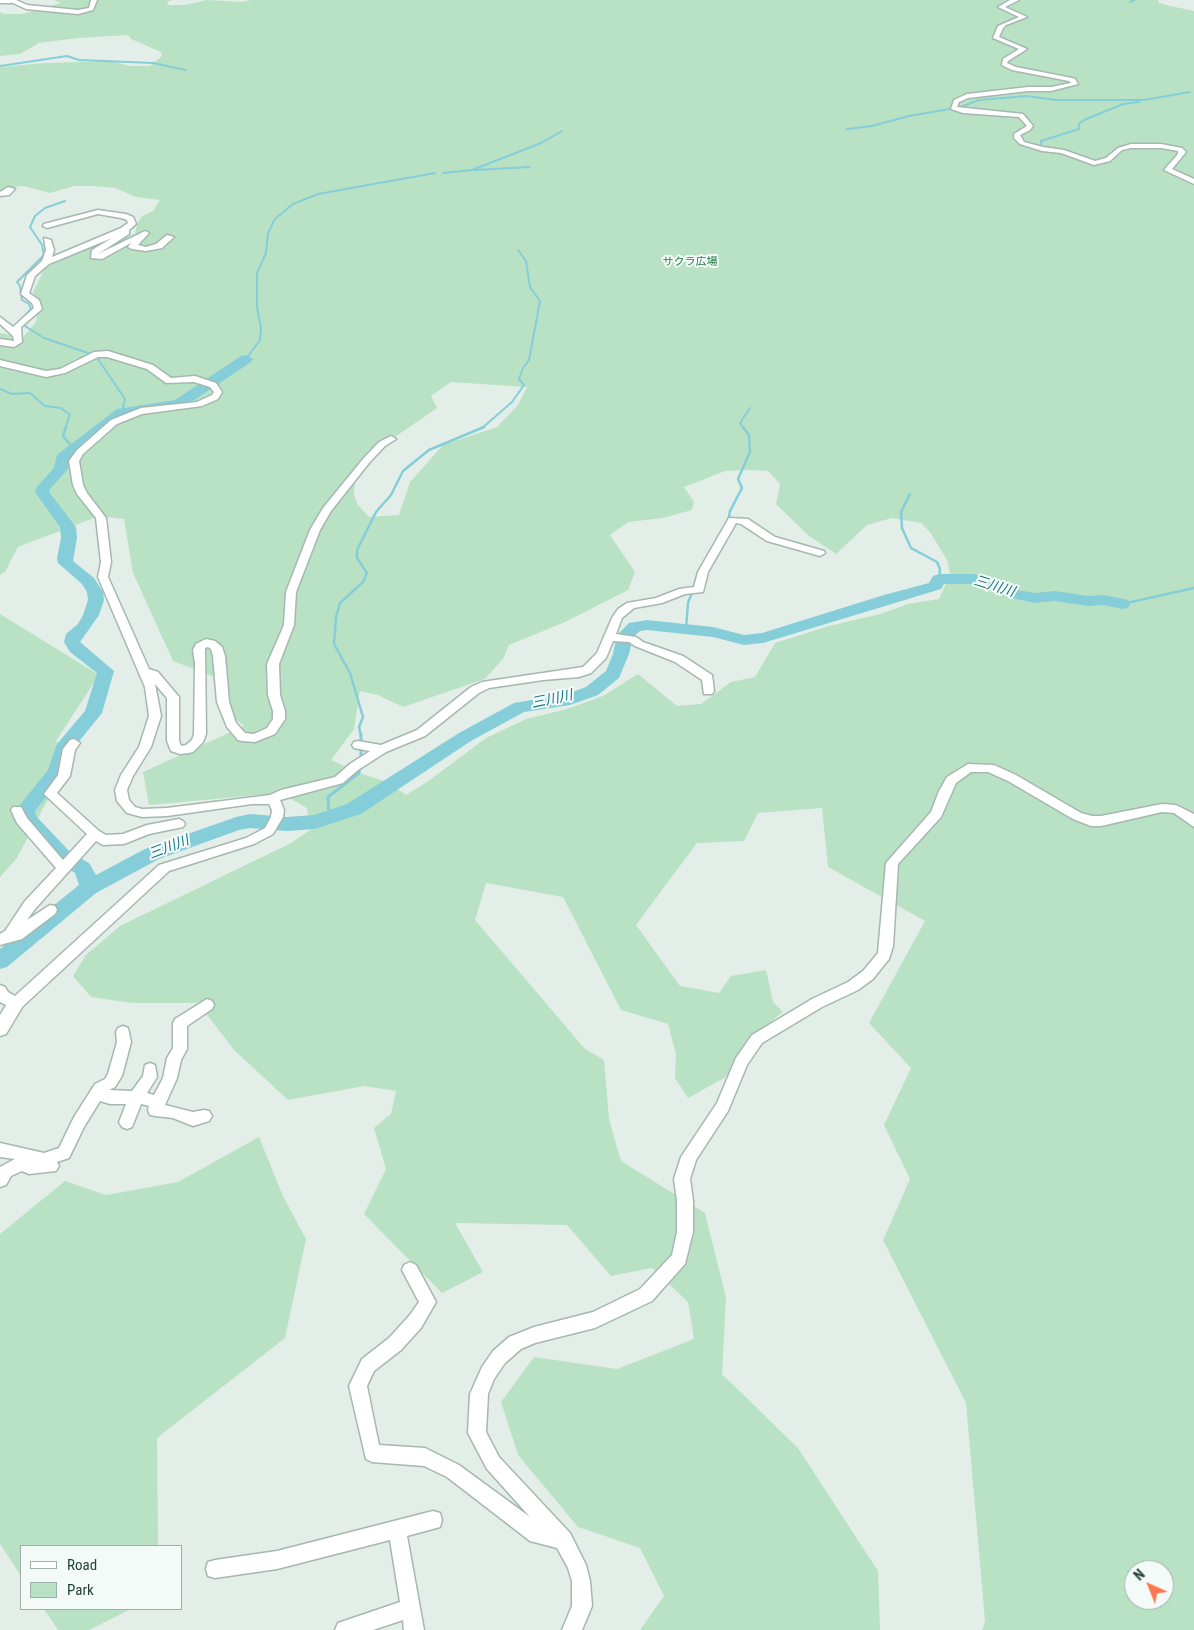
<!DOCTYPE html>
<meta charset="utf-8">
<style>
body{margin:0}
#map{position:relative;width:1194px;height:1630px;overflow:hidden;background:#e3eee9;font-family:"Roboto Condensed",sans-serif}
canvas{display:block}
.legend{position:absolute;left:20px;top:1545px;width:162px;height:65px;box-sizing:border-box;background:#f4faf7;border:1px solid #9fb0ab;margin:0;padding:6px 9px;list-style:none;font-size:15px;color:#204238}
.legend li{display:flex;align-items:center;gap:10px;height:25px}
.legend b{width:25px;border:1px solid #9fb0ab}
.north{position:absolute;left:1124px;top:1560px;width:50px;height:50px;box-sizing:border-box;background:#f4faf7;border:1px solid #9fb0ab;border-radius:50%;rotate:316deg;font-size:14px;font-weight:700;line-height:20px;text-align:center;color:#204238}
.north::after{content:'';display:block;margin:auto;width:18px;height:22px;background:#ff7850;clip-path:polygon(50% 0,100% 100%,50% 72%,0 100%)}
</style>
<div id="map">
<canvas width="1194" height="1630"></canvas>
<ul class="legend">
<li><b style="height:6px;background:#fff"></b>Road</li>
<li><b style="height:14px;background:#b9e2c4"></b>Park</li>
</ul>
<div class="north">N</div>
</div>
<script>
const context = document.querySelector('canvas').getContext('2d');
context.lineJoin = 'round';
function fill(path, color) {
  context.fillStyle = color;
  context.fill(path, 'evenodd');
}
function toPath(rows) {
  const path = new Path2D();
  for (const r of rows) {
    path.moveTo(r[0], r[1]);
    for (let i = 2; i < r.length; i += 2) path.lineTo(r[i], r[i + 1]);
  }
  return path;
}
function stroke(path, color, width, dash) {
  context.strokeStyle = color;
  context.lineWidth = width;
  context.lineCap = dash ? 'butt' : 'round';
  context.setLineDash(dash || []);
  context.stroke(path);
}
function write(font, color, halo, rows, align = 'center') {
  context.font = font + ' "Roboto Condensed","Noto Sans JP",sans-serif';
  context.lineWidth = 4;
  context.setLineDash([]);
  context.textBaseline = 'middle';
  context.strokeStyle = halo;
  context.fillStyle = color;
  for (const [text, x, y, turn = 0] of rows) {
    context.save();
    context.translate(x, y);
    context.rotate((+turn || 0) * Math.PI / 180);
    context.textAlign = isNaN(turn) ? turn : align;
    if (halo) context.strokeText(text, 0, 0);
    context.fillText(text, 0, 0);
    context.restore();
  }
}
const green = toPath([
 [54,0,172,0,167,2,168,5,185,5,207,0,242,2,251,0,1158,0,1159,3,1166,5,1194,11,1194,1630,982,1630,985,1621,966,1403,883,1240,910,1179,884,1125,911,1068,869,1023,925,921,828,867,822,808,758,813,744,841,697,843,636,925,680,986,719,993,731,976,766,970,773,1002,783,1012,750,1038,726,1077,688,1098,675,1078,676,1054,668,1024,621,1010,563,897,486,883,475,920,585,1049,604,1060,609,1119,621,1161,705,1213,726,1297,722,1374,798,1448,878,1571,880,1630,640,1630,664,1596,640,1548,578,1527,518,1455,501,1402,534,1357,617,1369,694,1339,688,1302,652,1268,611,1276,567,1225,455,1223,483,1272,442,1293,364,1214,386,1169,374,1128,391,1114,396,1091,364,1086,288,1100,234,1050,198,1003,132,1003,91,997,73,976,86,955,120,926,291,843,310,830,307,808,280,793,149,805,143,772,244,726,217,703,220,679,173,661,133,573,124,519,99,516,18,547,5,572,0,575,0,333,23,337,36,322,37,316,43,309,33,292,45,268,92,246,135,234,137,224,142,216,153,211,160,200,136,197,115,188,93,186,74,186,50,193,23,186,4,188,0,191,0,67,45,63,111,61,130,66,150,66,162,56,161,52,131,39,128,35,78,38,39,43,20,54,0,56,0,12,4,14,23,14,61,3],
 [451,382,527,387,518,405,497,427,443,445,410,482,399,515,369,517,358,505,354,495,355,479,373,452,437,408,431,396],
 [750,470,768,471,780,484,776,504,809,536,836,554,867,525,892,518,921,523,930,532,947,560,950,574,939,599,908,604,880,614,829,626,775,643,755,677,731,682,701,704,677,706,638,674,603,696,567,709,526,719,486,738,427,782,406,795,387,782,359,773,331,760,354,729,360,691,378,695,403,707,485,679,503,659,509,645,565,622,628,590,635,572,610,535,628,522,663,518,692,510,694,502,684,487,725,471],
 [1134,1570,1164,1570,1164,1600,1134,1600],
 [0,614,99,675,56,741,69,759,17,858,0,877],
 [259,1137,283,1196,306,1239,285,1338,157,1438,158,1546,21,1546,21,1576,0,1544,0,1234,65,1181,106,1195,178,1182],
 [44,1609,131,1609,89,1630,58,1630]
]);
const streamFar2 = toPath([
 [1130,2,1135,0],
 [0,66,67,56,79,60,153,63,186,70],
 [958,108,979,100,1027,96,1056,100,1144,100,1190,92],
 [847,129,872,126,909,116,950,109],
 [1041,146,1041,141,1079,129,1079,124,1084,120,1123,104,1139,102],
 [475,170,530,167],
 [443,173,472,170,541,143,562,131],
 [20,321,31,309,29,304,22,300,20,286,17,282,44,255,42,245,30,227,35,216,45,208,65,201],
 [25,326,44,338,91,354],
 [98,359,125,399,122,412],
 [246,359,260,340,261,328,257,307,257,273,266,253,268,233,275,219,293,204,318,194,435,173],
 [0,389,12,394,30,393,45,406,61,408,70,415,65,429],
 [481,429,512,402,524,385,519,379,523,368,529,360,540,301,530,287,526,261,518,250],
 [744,429,740,423,750,408]
]);
const streamFar1 = toPath([
 [66,427,63,436,73,448],
 [910,494,901,512,902,528,911,548,937,562,940,569,939,579],
 [731,522,729,517,730,511,742,488,738,479,750,452,749,435,743,427],
 [694,586,699,571],
 [1122,604,1194,588],
 [686,629,688,603,691,595],
 [361,736,359,727,363,717,350,673,334,644,336,617,340,603,363,582,367,573,357,558,357,550,376,512,391,495,403,471,429,450,484,427]
]);
const stream = toPath([
 [361,734,361,760],
 [329,818,328,797,359,773,360,766]
]);
const river = toPath([
 [246,355,253,359,251,362,184,407,126,416,69,460,68,469,50,489,49,492,76,527,77,538,73,561,94,578,103,592,104,600,99,615,80,642,114,671,102,713,72,750,63,776,35,811,36,816,71,853,89,863,96,875,145,849,236,817,250,814,287,817,314,815,347,804,459,733,514,703,567,694,586,687,606,671,613,654,617,635,629,623,647,620,713,627,744,635,762,633,884,595,929,583,933,576,939,574,974,574,996,580,1017,590,1035,593,1055,591,1088,596,1104,595,1128,600,1130,604,1128,608,1122,609,1104,605,1088,606,1055,601,1035,603,1007,597,984,586,974,584,944,584,941,589,763,643,744,645,713,637,647,630,640,631,633,637,629,654,619,678,598,695,570,705,524,712,471,741,361,814,315,829,287,831,250,828,239,830,159,859,96,893,7,967,0,969,0,949,79,885,75,873,57,863,20,824,16,810,48,770,57,744,85,711,97,673,70,652,64,642,66,634,78,624,83,615,88,600,87,592,82,584,58,563,57,558,61,538,60,527,35,492,36,488,54,468,57,455,117,409,175,400,241,356,246,355]
]);
const street = toPath([
 [0,0,16,0,27,5,78,10,89,8,91,0,97,0,93,10,78,14,26,9,13,3,0,3,0,0],
 [1010,0,1019,0,1005,7,1027,17,1006,25,1003,28,999,37,1027,49,1008,61,1007,63,1016,67,1072,78,1075,79,1078,84,1051,91,1028,91,968,98,959,102,957,107,1023,114,1033,126,1030,130,1020,135,1024,142,1043,147,1064,150,1095,161,1106,158,1118,148,1131,144,1161,144,1182,148,1186,152,1172,169,1194,179,1194,184,1164,170,1178,154,1178,151,1161,148,1131,148,1122,150,1110,161,1094,165,1061,153,1042,151,1020,144,1014,138,1014,134,1027,126,1019,117,963,113,951,109,954,100,967,94,1028,87,1051,87,1071,83,1069,81,1012,70,1002,65,1003,59,1019,49,993,38,998,26,1019,17,998,7,1010,0],
 [8,187,15,189,9,195,0,196,0,192,8,187],
 [98,210,126,214,133,217,136,224,129,230,129,234,98,254,145,231,149,233,138,245,146,247,156,244,167,235,174,237,162,248,146,251,132,249,128,247,131,243,102,259,91,258,92,250,112,238,49,264,35,276,29,293,39,300,42,309,21,327,22,342,14,347,0,345,0,339,14,341,13,336,0,324,0,317,13,327,34,308,32,303,21,294,27,275,42,261,46,250,44,238,51,240,54,250,52,257,121,228,128,223,127,220,121,218,98,214,47,228,43,226,44,224,98,210],
 [108,351,153,365,171,378,195,376,216,383,222,392,218,399,202,406,142,414,117,424,83,454,79,461,83,485,87,493,106,518,111,562,108,577,149,669,158,672,179,697,179,741,181,746,186,745,192,740,194,734,195,663,193,650,196,644,206,639,215,641,222,647,225,656,229,702,236,723,245,733,254,734,267,728,273,719,273,711,268,695,267,664,284,625,286,592,310,530,323,508,363,459,379,442,391,436,396,439,385,446,369,463,331,511,320,530,296,592,294,625,279,664,280,695,285,711,285,719,275,734,255,742,242,741,238,740,227,727,217,702,213,656,211,649,208,647,205,648,206,734,203,742,193,752,189,753,180,754,171,751,167,741,167,698,155,684,161,716,151,747,133,776,127,790,129,800,135,807,142,809,167,808,270,795,281,790,335,777,350,764,370,751,354,748,352,745,354,742,358,741,381,745,417,730,471,687,482,682,583,667,597,653,612,618,618,609,627,603,656,598,679,589,694,587,698,572,729,518,748,519,775,537,824,551,825,553,820,556,767,541,741,524,736,523,708,572,703,592,685,594,662,603,634,608,622,618,616,634,636,637,643,642,683,656,712,675,714,691,712,694,704,694,702,680,675,662,635,646,629,642,613,641,606,658,591,673,579,677,543,680,489,688,479,693,425,736,386,752,358,770,343,783,280,800,284,810,283,817,273,834,254,844,169,871,21,1008,16,1010,0,1002,0,985,5,987,8,992,15,996,159,865,246,838,265,828,271,817,272,810,269,804,252,804,167,816,142,817,127,813,117,801,115,790,121,775,139,747,149,716,145,687,98,577,101,562,96,518,77,494,73,485,69,461,77,450,111,420,141,408,197,402,212,395,214,392,210,387,194,382,166,383,147,369,107,357,98,357,65,373,46,377,0,366,0,360,46,371,60,369,94,352,108,351],
 [74,739,80,743,75,750,70,776,57,793,99,831,106,835,123,834,147,825,179,819,183,821,185,824,183,827,149,834,124,844,103,845,96,841,35,909,27,920,50,905,55,906,57,910,55,914,22,939,0,945,0,934,5,931,25,901,56,868,17,823,11,810,13,807,21,807,27,818,63,860,87,834,44,794,58,775,63,749,70,740,74,739],
 [968,764,994,765,1016,775,1081,813,1092,816,1101,816,1162,804,1176,805,1194,814,1194,827,1174,813,1162,812,1101,826,1091,826,1073,819,1008,781,988,772,971,772,956,783,941,817,898,864,893,946,889,959,873,979,858,990,822,1007,762,1043,747,1065,728,1111,696,1160,690,1179,693,1201,693,1232,685,1264,652,1301,595,1328,535,1343,521,1349,505,1363,494,1379,488,1394,486,1432,499,1457,570,1533,586,1565,590,1581,592,1606,582,1630,562,1630,572,1606,572,1581,568,1568,557,1548,530,1541,447,1477,424,1466,372,1462,366,1459,349,1386,362,1359,389,1338,409,1316,419,1302,402,1270,404,1265,410,1262,416,1265,436,1302,421,1328,401,1350,374,1371,367,1386,379,1445,425,1448,459,1465,530,1517,487,1469,468,1433,470,1394,482,1367,493,1351,509,1337,534,1327,593,1312,640,1289,672,1255,677,1232,677,1201,674,1179,681,1157,717,1103,736,1058,752,1035,812,999,848,982,863,971,878,953,886,863,931,812,939,791,947,777,968,764],
 [207,999,212,1001,214,1005,212,1009,187,1026,187,1049,181,1060,177,1078,165,1105,193,1112,204,1110,209,1111,212,1116,209,1121,193,1126,173,1118,155,1116,150,1115,148,1110,149,1106,141,1104,132,1127,127,1129,122,1127,119,1122,126,1104,110,1104,100,1101,84,1127,69,1158,57,1162,59,1166,56,1171,29,1174,22,1171,11,1176,6,1185,0,1187,0,1167,15,1159,0,1157,0,1143,44,1153,59,1148,74,1117,95,1084,105,1079,108,1074,117,1042,116,1032,118,1028,123,1026,128,1028,131,1042,122,1076,115,1087,109,1090,132,1091,143,1076,145,1065,150,1063,155,1065,157,1077,147,1093,154,1095,163,1078,167,1058,173,1048,173,1023,175,1019,207,999],
 [433,1511,440,1513,442,1520,440,1527,407,1536,424,1630,404,1630,403,1620,373,1630,335,1630,338,1623,400,1602,390,1540,277,1569,215,1578,208,1576,206,1569,208,1562,215,1560,277,1551,433,1511]
]);
const secondary = toPath([
 [16,997,22,999,24,1004,6,1034,0,1036,0,1015,10,999,16,997]
]);
const farParknames = [
 ["サクラ広場",690,262]
];
const waterNames = [
 ["三川川",994,587,17],
 ["三川川",552,700,-12],
 ["三川川",169,848,-21]
];
fill(green, '#b9e2c4');
stroke(streamFar2, '#85ced9', 2);
stroke(streamFar1, '#85ced9', 2.5);
stroke(stream, '#85ced9', 3);
fill(river, '#85ced9');
stroke(street, '#a5b7b0', 3);
stroke(secondary, '#a0bbb1', 3);
fill(street, '#fff');
fill(secondary, '#fff');
write('11px', '#267e46', '#f4faf7', farParknames);
write('italic 14px', '#137485', '#f4faf7', waterNames);
</script>
